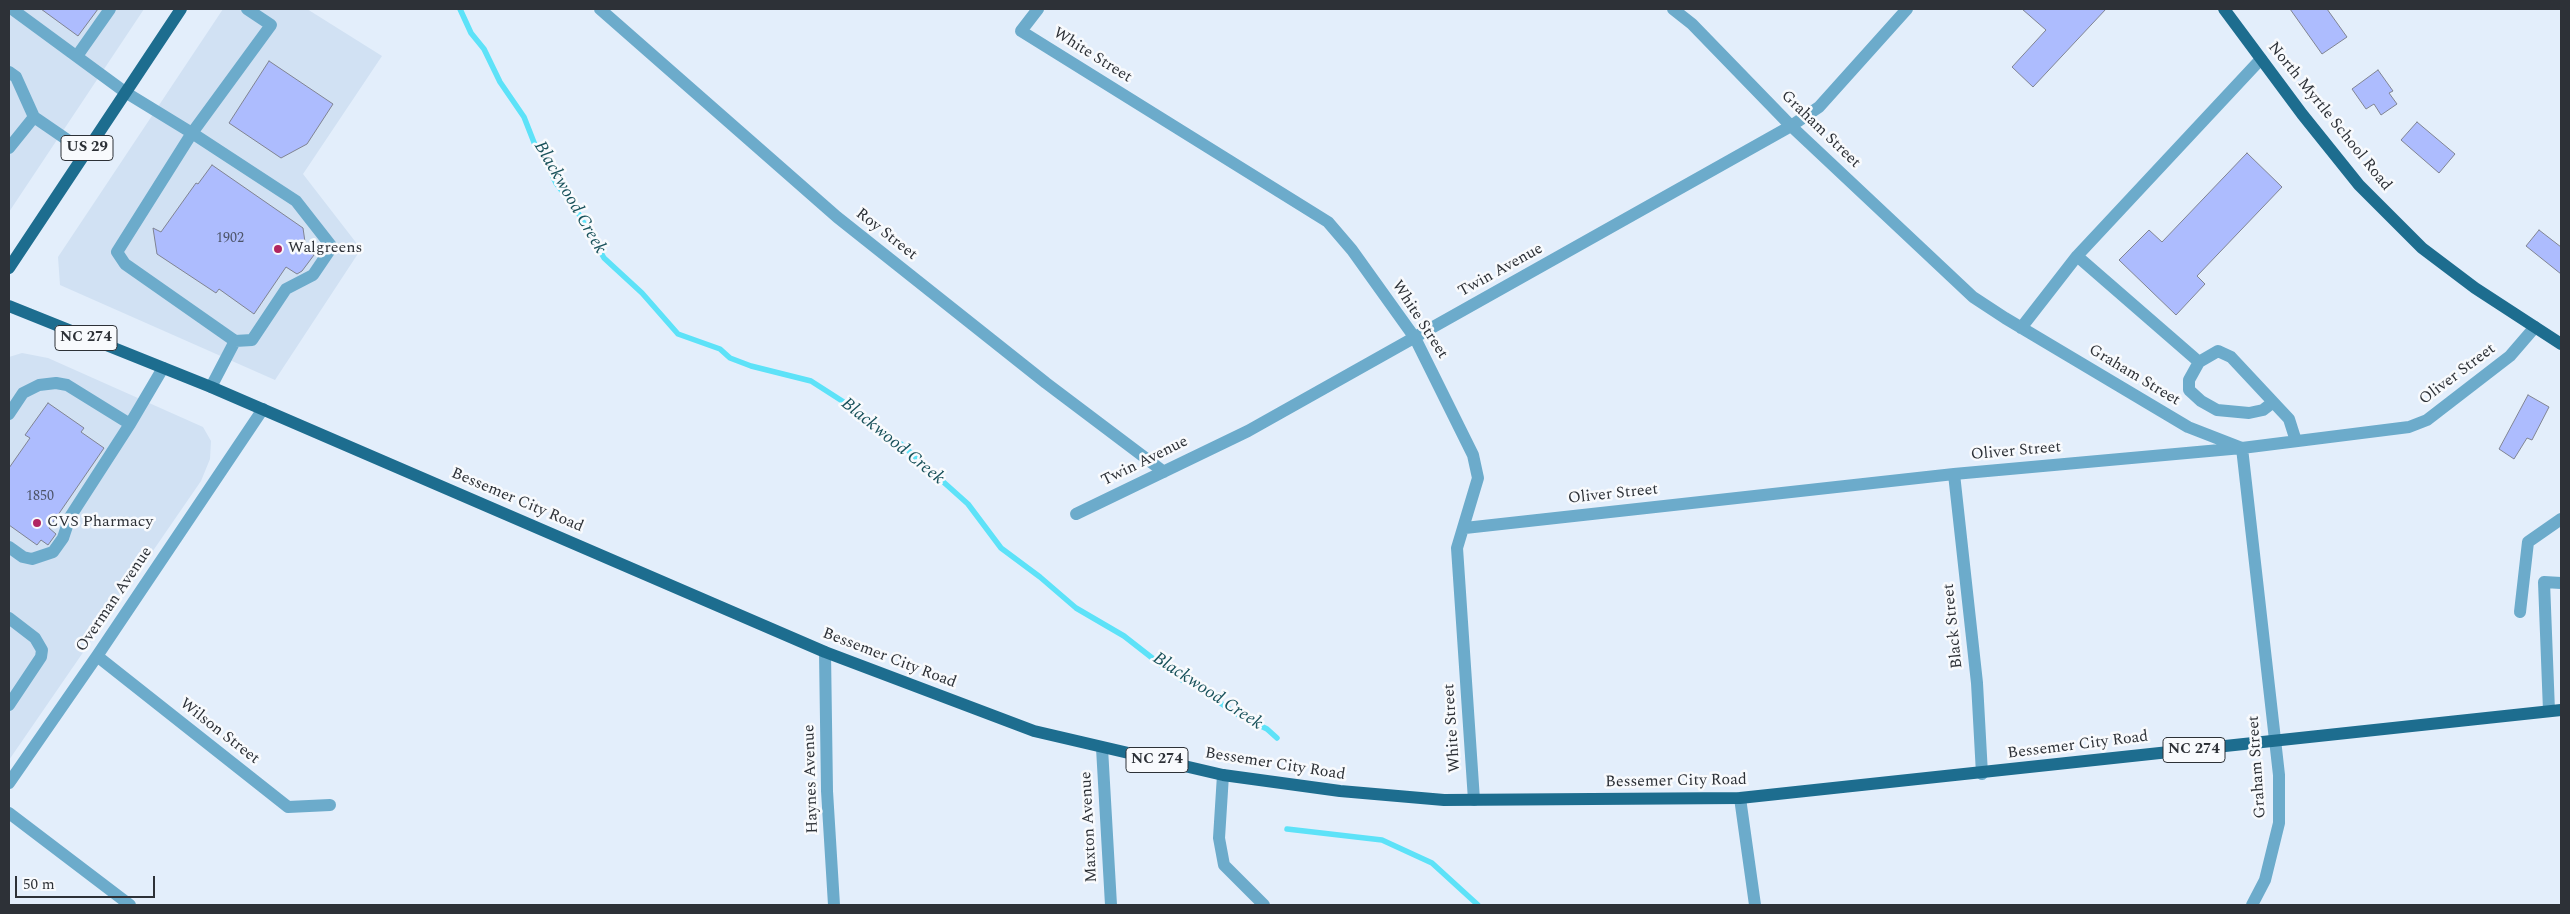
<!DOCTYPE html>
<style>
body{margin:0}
#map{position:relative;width:2570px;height:914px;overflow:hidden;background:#e3eefb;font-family:Spectral,serif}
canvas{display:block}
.frame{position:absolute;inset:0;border:10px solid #2d3137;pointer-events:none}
.scale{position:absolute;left:15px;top:876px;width:140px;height:22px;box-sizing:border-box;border:2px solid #2d3137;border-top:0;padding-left:6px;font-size:15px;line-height:18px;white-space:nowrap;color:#2d3137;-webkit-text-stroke:4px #f8fafd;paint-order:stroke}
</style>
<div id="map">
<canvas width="2570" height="914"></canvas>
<div class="frame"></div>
<div class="scale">50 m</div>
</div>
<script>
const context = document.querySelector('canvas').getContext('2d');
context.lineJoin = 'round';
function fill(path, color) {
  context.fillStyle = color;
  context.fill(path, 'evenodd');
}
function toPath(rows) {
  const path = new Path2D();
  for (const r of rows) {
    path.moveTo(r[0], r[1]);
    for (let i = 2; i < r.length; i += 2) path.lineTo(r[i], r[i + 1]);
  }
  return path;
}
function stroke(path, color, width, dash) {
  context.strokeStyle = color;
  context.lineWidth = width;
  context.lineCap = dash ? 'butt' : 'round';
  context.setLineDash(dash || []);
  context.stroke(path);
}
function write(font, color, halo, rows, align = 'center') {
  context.font = font + ' Spectral,serif';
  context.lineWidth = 5;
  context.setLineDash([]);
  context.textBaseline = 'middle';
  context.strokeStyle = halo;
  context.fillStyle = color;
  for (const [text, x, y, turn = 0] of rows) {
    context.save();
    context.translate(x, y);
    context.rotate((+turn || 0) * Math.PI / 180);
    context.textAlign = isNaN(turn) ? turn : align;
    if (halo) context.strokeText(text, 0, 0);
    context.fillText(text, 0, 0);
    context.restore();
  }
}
const built = toPath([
 [9,9,144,9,9,212],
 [223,9,307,9,382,56,303,174,361,249,275,380,60,285,58,257],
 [22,353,48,358,203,427,211,441,210,459,201,481,9,760,9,357]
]);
const stream = toPath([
 [460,9,471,33,484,49,500,82,524,117,535,145,540,150,556,183,577,211,604,258,642,293,678,334,720,349,730,358,751,366,811,381,864,415,894,442,901,444,968,504,1001,548,1040,577,1076,608,1124,636,1165,668,1172,670,1182,680,1190,682,1235,713,1267,729,1277,738],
 [1287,829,1382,840,1432,863,1478,905]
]);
const building = toPath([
 [41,9,98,9,78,36,41,9],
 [2022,9,2106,9,2033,87,2012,67,2046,30,2022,9],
 [2290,9,2327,9,2347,37,2322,54,2290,9],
 [269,61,333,104,307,144,281,158,229,123,269,61],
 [2378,70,2393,91,2389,93,2397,104,2381,115,2374,104,2366,109,2352,89,2378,70],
 [2417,122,2455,154,2439,173,2401,140,2417,122],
 [2247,153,2282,187,2197,276,2205,284,2176,315,2119,260,2149,230,2162,242,2247,153],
 [212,165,303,228,306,249,314,255,302,271,297,274,286,267,254,314,219,289,216,293,157,254,153,228,161,232,196,183,198,184,212,165],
 [2539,230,2561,247,2561,274,2526,246,2539,230],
 [2528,395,2549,407,2532,440,2527,438,2514,459,2499,449,2528,395],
 [48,403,84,428,81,432,104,448,49,528,56,534,48,545,41,540,37,545,9,525,9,468,30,438,25,435,48,403]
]);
const minor = toPath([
 [12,9,125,92,192,133,296,201,332,247,313,275,286,289,252,340,235,341,125,264,117,252,192,133,271,25,247,9],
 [600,9,837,217,1046,383,1164,472],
 [1038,9,1021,31,1328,222,1352,250,1415,338,1473,455,1478,478,1457,548,1474,800],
 [1673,9,1692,24,1791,126,1973,297,2005,318,2188,427,2242,448,2279,775,2279,823,2265,880,2252,905],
 [77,56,110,9],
 [9,72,16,77,34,117,85,152],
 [9,148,34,117],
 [2077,256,2199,362],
 [2021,328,2077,256,2261,59],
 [211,387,235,341],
 [2272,403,2263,410,2249,413,2217,410,2201,401,2189,390,2189,380,2199,362,2218,351,2231,357,2289,419,2296,441],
 [9,414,23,393,39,385,56,383,67,385,130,424,163,368],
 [1954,474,1977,683,1982,774],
 [1076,514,1248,431,1791,126,1819,107,1907,9],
 [1465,528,1954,474,2242,448,2409,427,2427,420,2510,356,2535,327],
 [9,547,23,557,32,559,53,552,63,538,70,517,130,424],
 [2520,612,2528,542,2561,519],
 [9,618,35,638,42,650,41,657,9,705],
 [825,652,827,791,834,905],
 [97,656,288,807,330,805],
 [2549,711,2544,582,2561,583],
 [1102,748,1111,905],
 [1223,775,1219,838,1224,865,1264,905],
 [9,783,97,656,263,409],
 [1740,798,1755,905],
 [9,813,130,905]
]);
const major = toPath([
 [2224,9,2302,114,2359,185,2422,248,2475,288,2561,344],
 [9,268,181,9],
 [9,306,211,387,825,652,1034,731,1223,775,1340,791,1444,800,1740,798,2561,710]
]);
const markers = [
 [278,249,5,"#b12662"],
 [37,523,5,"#b12662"]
];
const numberNames = [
 ["1902",230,239],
 ["1850",40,497]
];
const shields = [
 [87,148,52],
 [86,338,62],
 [2194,750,62],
 [1157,760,62]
];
const shieldNames = [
 ["US 29",87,148],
 ["NC 274",86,338],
 ["NC 274",2194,750],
 ["NC 274",1157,760]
];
const streetNames = [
 ["White Street",1092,56,32],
 ["North Myrtle School Road",2329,117,51],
 ["Graham Street",1820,130,44],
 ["Roy Street",886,235,38],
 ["Twin Avenue",1501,271,-29],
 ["White Street",1419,320,57],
 ["Oliver Street",2458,375,-37],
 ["Graham Street",2134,376,31],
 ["Oliver Street",2016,452,-5],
 ["Twin Avenue",1145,462,-26],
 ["Oliver Street",1613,495,-6],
 ["Bessemer City Road",517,501,23],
 ["Overman Avenue",115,600,-56],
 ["Black Street",1954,626,-96],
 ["Bessemer City Road",889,659,21],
 ["White Street",1453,728,-94],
 ["Wilson Street",219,732,38],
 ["Bessemer City Road",2078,746,-7],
 ["Bessemer City Road",1275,765,9],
 ["Graham Street",2258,767,-94],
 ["Haynes Avenue",812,779,-92],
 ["Bessemer City Road",1676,782,-1],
 ["Maxton Avenue",1090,827,-93]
];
const poiNames = [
 ["Walgreens",288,249],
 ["CVS Pharmacy",47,523]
];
const waterNames = [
 ["Blackwood Creek",569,198,60],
 ["Blackwood Creek",892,442,39],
 ["Blackwood Creek",1207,692,33]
];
fill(built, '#d1e1f3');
stroke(stream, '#5de2f8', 5.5);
fill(building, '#adbcfe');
stroke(building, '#808492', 1);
stroke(minor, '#6cabcb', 12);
stroke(major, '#1d6d8f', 12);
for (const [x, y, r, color] of markers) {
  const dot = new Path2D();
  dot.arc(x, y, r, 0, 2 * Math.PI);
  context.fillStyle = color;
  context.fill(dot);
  stroke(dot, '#f8fafd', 2);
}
write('14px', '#4d5469', null, numberNames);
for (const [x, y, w] of shields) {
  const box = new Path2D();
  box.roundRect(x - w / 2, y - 12.5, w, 25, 4);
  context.fillStyle = '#f8fafd';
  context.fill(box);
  stroke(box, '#2d3137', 1);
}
write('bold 15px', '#2d3137', null, shieldNames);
write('16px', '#2d3137', '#f8fafd', streetNames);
write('16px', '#2d3137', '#f8fafd', poiNames, 'left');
write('italic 18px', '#19525b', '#f8fafd', waterNames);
</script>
